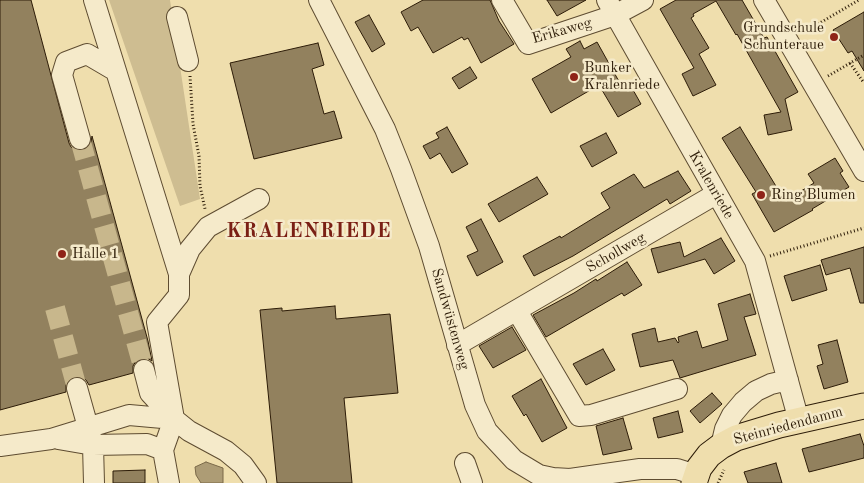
<!DOCTYPE html>
<meta charset="utf-8">
<style>
body{margin:0}
canvas{display:block;background:#efdead}
</style>
<canvas width="864" height="483"></canvas>
<script>
const context = document.querySelector('canvas').getContext('2d');
context.lineJoin = 'round';
function fill(path, color) {
  context.fillStyle = color;
  context.fill(path, 'evenodd');
}
function toPath(rows) {
  const path = new Path2D();
  for (const r of rows) {
    path.moveTo(r[0], r[1]);
    for (let i = 2; i < r.length; i += 2) path.lineTo(r[i], r[i + 1]);
  }
  return path;
}
function stroke(path, color, width, dash) {
  context.strokeStyle = color;
  context.lineWidth = width;
  context.lineCap = dash ? 'butt' : 'round';
  context.setLineDash(dash || []);
  context.stroke(path);
}
function write(font, color, halo, rows, align = 'center') {
  context.font = font + ' "Old Standard TT",serif';
  context.lineWidth = 5;
  context.setLineDash([]);
  context.textBaseline = 'middle';
  context.strokeStyle = halo;
  context.fillStyle = color;
  for (const [text, x, y, turn = 0] of rows) {
    context.save();
    context.translate(x, y);
    context.rotate((+turn || 0) * Math.PI / 180);
    context.textAlign = isNaN(turn) ? turn : align;
    if (halo) context.strokeText(text, 0, 0);
    context.fillText(text, 0, 0);
    context.restore();
  }
}
const green = toPath([
 [109,0,170,0,200,199,180,206]
]);
const water = toPath([
 [206,462,223,468,223,483,201,483,196,475,195,467,206,462]
]);
const building = toPath([
 [0,0,31,0,69,143,71,147,77,150,83,150,89,147,91,142,92,136,148,341,152,361,147,358,141,359,136,361,133,366,133,373,89,385,86,380,80,377,73,377,69,379,66,385,66,392,0,410,0,0],
 [423,0,490,0,499,21,514,44,481,63,468,38,464,40,462,37,433,53,418,27,411,31,401,12,423,0],
 [547,0,586,0,557,16,547,0],
 [676,0,742,0,764,38,767,37,798,92,785,99,792,130,768,135,764,115,781,112,737,34,736,35,716,1,693,14,694,16,691,18,709,48,699,54,716,85,693,96,682,74,694,68,660,9,676,0],
 [864,12,864,71,852,51,848,53,833,30,864,12],
 [369,15,385,44,372,52,355,22,369,15],
 [580,41,584,49,597,42,621,85,628,81,641,104,618,117,599,85,551,113,532,79,571,57,566,49,580,41],
 [318,43,324,65,312,69,324,114,334,111,342,138,254,159,230,63,318,43],
 [470,67,477,78,459,89,452,78,470,67],
 [447,127,468,164,452,173,440,153,430,159,423,146,439,138,436,133,447,127],
 [740,127,785,201,814,183,808,174,835,158,843,171,840,173,849,187,812,209,813,210,774,232,752,194,756,192,722,138,740,127],
 [606,133,617,153,592,167,580,146,606,133],
 [678,171,691,191,670,204,667,199,573,256,534,276,523,256,560,236,561,238,610,208,601,193,634,174,644,188,678,171],
 [537,177,548,194,499,222,488,204,537,177],
 [481,219,503,262,477,276,467,256,478,251,466,227,481,219],
 [721,238,735,261,714,274,705,259,658,273,651,249,680,242,684,257,721,238],
 [864,247,864,303,860,303,850,268,826,275,821,260,864,247],
 [627,262,642,285,624,296,622,293,546,337,533,315,574,293,596,279,597,281,627,262],
 [820,265,827,290,792,301,784,276,820,265],
 [750,294,756,314,744,317,756,355,680,378,673,360,640,367,632,334,655,328,658,342,675,338,678,343,679,342,678,337,697,331,702,348,728,340,718,304,750,294],
 [335,306,336,319,390,314,398,393,344,398,352,483,277,483,260,310,282,308,282,311,335,306],
 [512,327,526,350,493,368,479,346,512,327],
 [837,340,848,382,824,389,817,366,823,364,818,345,837,340],
 [603,349,615,370,586,385,573,364,603,349],
 [541,379,567,428,542,442,526,414,524,416,512,396,541,379],
 [712,393,722,404,700,423,690,411,712,393],
 [678,411,683,432,658,438,653,418,678,411],
 [623,418,632,449,603,455,596,426,623,418],
 [860,434,864,446,864,458,809,472,802,449,860,434],
 [776,463,782,483,748,483,744,472,776,463],
 [145,470,145,483,113,483,113,471,145,470]
]);
const minorTunnel = toPath([
 [80,139,144,370],
 [55,308,77,388]
]);
const path = toPath([
 [818,24,859,0],
 [850,63,864,83],
 [190,76,193,124,199,156,200,186,205,209],
 [828,76,864,55],
 [770,256,864,228],
 [718,483,724,470]
]);
const minor = toPath([
 [94,0,179,274,179,295,157,322,174,419,163,450],
 [319,0,385,129,401,169,429,246,475,405,487,431,514,460,539,475,553,478,570,479,640,469,677,469,696,475],
 [502,0,528,44,615,15,643,0],
 [607,0,755,261,799,421],
 [764,0,864,171],
 [177,17,188,61],
 [80,139,62,75,66,62,87,54,116,71],
 [179,274,190,249,208,227,259,199],
 [517,311,579,416,591,415,677,389],
 [457,345,716,194],
 [144,370,150,393,174,419,189,431,226,451,243,465,256,483],
 [77,388,93,445,94,483],
 [58,439,93,445,147,444,163,450,169,483],
 [0,446,51,439,129,415,174,419],
 [721,446,725,429,732,415,743,402,756,391,771,384,788,380],
 [465,463,472,483]
]);
const major = toPath([
 [694,483,699,468,709,455,721,446,736,438,779,425,864,406]
]);
const markers = [
 [834,37,5,"#8f2418"],
 [574,77,5,"#8f2418"],
 [761,195,5,"#8f2418"],
 [62,254,5,"#8f2418"]
];
const poiNames = [
 ["Grundschule",824,28,"right"],
 ["Schunteraue",824,45,"right"],
 ["Bunker",584,68],
 ["Kralenriede",584,85],
 ["Ring Blumen",771,195],
 ["Halle 1",72,254]
];
const streetNames = [
 ["Erikaweg",562,31,-16],
 ["Kralenriede",711,185,60],
 ["Schollweg",616,253,-30],
 ["Sandwüstenweg",450,319,74],
 ["Steinriedendamm",788,426,-15]
];
const districtNames = [
 ["KRALENRIEDE",309,232]
];
fill(green, '#cebd91');
fill(water, '#ad9c75');
stroke(water, '#7a6949', 1);
fill(building, '#92815e');
stroke(building, '#2d1c08', 1);
stroke(minorTunnel, '#c8b78c', 20, [20, 10]);
stroke(minor, '#5e4c31', 22);
stroke(major, '#2d1c08', 27);
stroke(path, '#2d1c08', 3, [1, 2.5]);
stroke(minor, '#f5eaca', 20);
stroke(major, '#efdead', 25);
for (const [x, y, r, color] of markers) {
  const dot = new Path2D();
  dot.arc(x, y, r, 0, 2 * Math.PI);
  context.fillStyle = color;
  context.fill(dot);
  stroke(dot, '#f5eaca', 2);
}
write('15px', '#2d1c08', '#f5eaca', poiNames, 'left');
write('15px', '#2d1c08', '#f5eaca', streetNames);
context.letterSpacing = '1px';
write('bold 20px', '#7a1f14', '#f5eaca', districtNames);
context.letterSpacing = '0px';
</script>
